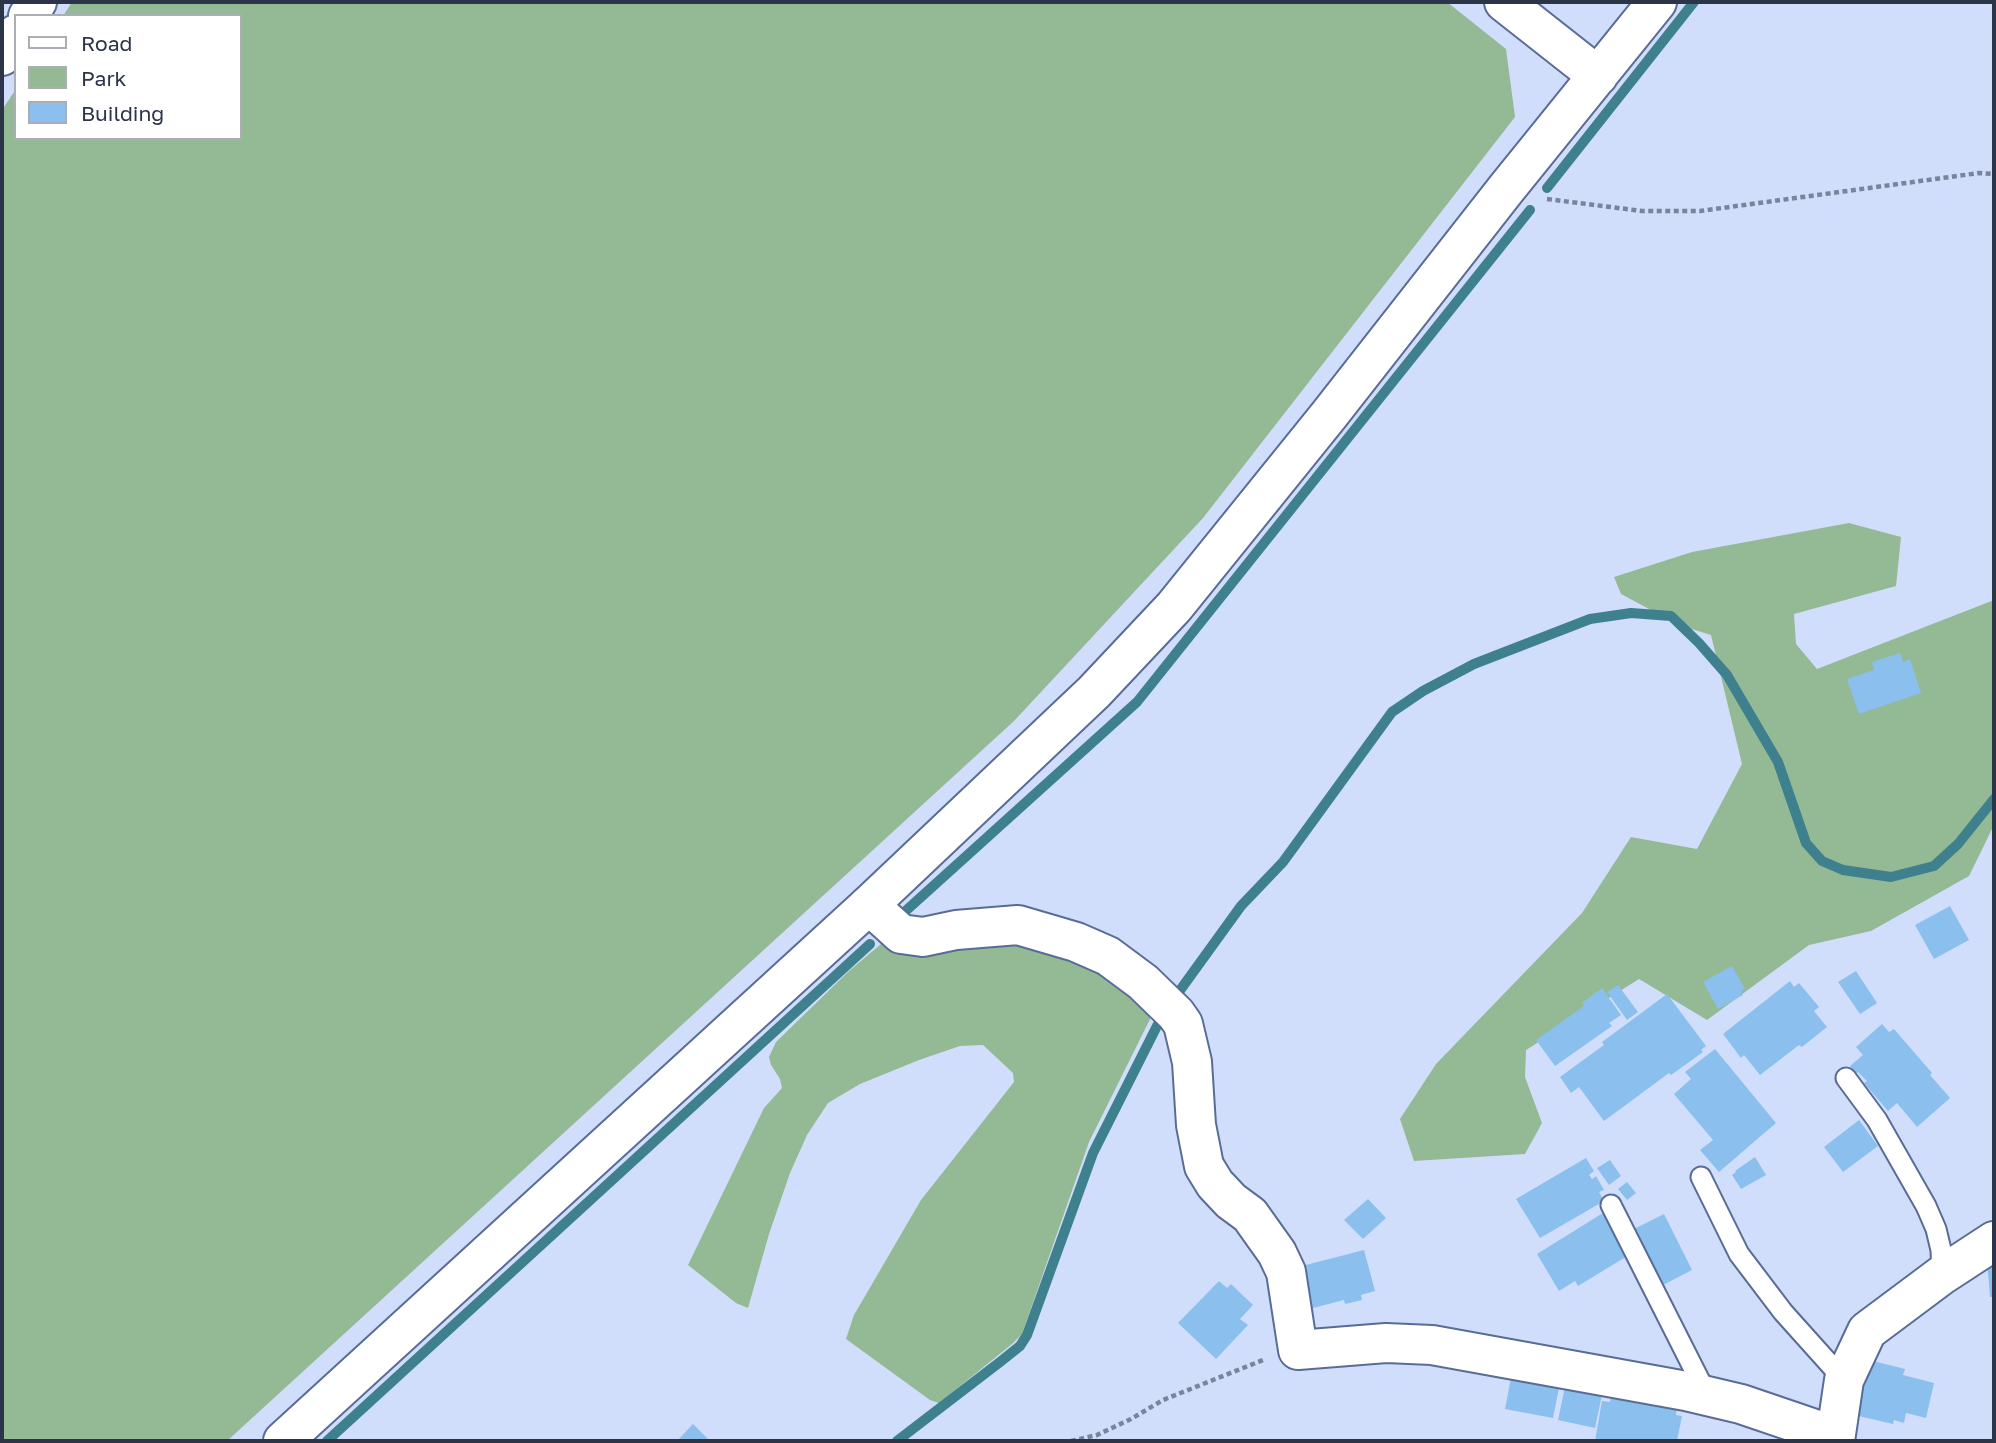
<!DOCTYPE html>
<style>
body{margin:0}
#map{position:relative;width:1996px;height:1443px;overflow:hidden;background:#d0defb;font-family:"Golos Text",sans-serif}
canvas{display:block}
.frame{position:absolute;inset:0;border:4px solid #2c3447;pointer-events:none}
.legend{position:absolute;left:14px;top:14px;width:228px;height:126px;box-sizing:border-box;background:#fff;border:2px solid #abaeb5;margin:0;padding:9px 12px;list-style:none;font-size:21px;color:#2c3447}
.legend li{display:flex;align-items:center;gap:14px;height:35px}
.legend b{width:35px;border:2px solid #abaeb5}
</style>
<div id="map">
<canvas width="1996" height="1443"></canvas>
<div class="frame"></div>
<ul class="legend">
<li><b style="height:9px;background:#fff"></b>Road</li>
<li><b style="height:19px;background:#94b995"></b>Park</li>
<li><b style="height:19px;background:#8bbfee"></b>Building</li>
</ul>
</div>
<script>
const context = document.querySelector('canvas').getContext('2d');
context.lineJoin = 'round';
function fill(path, color) {
  context.fillStyle = color;
  context.fill(path, 'evenodd');
}
function toPath(rows) {
  const path = new Path2D();
  for (const r of rows) {
    path.moveTo(r[0], r[1]);
    for (let i = 2; i < r.length; i += 2) path.lineTo(r[i], r[i + 1]);
  }
  return path;
}
function stroke(path, color, width, dash) {
  context.strokeStyle = color;
  context.lineWidth = width;
  context.lineCap = dash ? 'butt' : 'round';
  context.setLineDash(dash || []);
  context.stroke(path);
}
const green = toPath([
 [72,2,1447,2,1506,49,1515,117,1203,518,1014,721,227,1441,2,1441,2,110,16,89,16,138,240,138,240,16,63,16],
 [1849,523,1901,537,1896,586,1794,614,1796,644,1817,669,1994,600,1994,825,1969,876,1871,931,1809,945,1707,1020,1639,979,1526,1050,1525,1077,1542,1123,1525,1154,1414,1161,1400,1119,1436,1064,1582,913,1631,837,1697,849,1742,764,1711,635,1679,625,1621,594,1614,577,1692,552],
 [1039,935,1155,1009,1089,1142,1022,1334,1012,1344,939,1403,930,1400,846,1339,854,1315,921,1200,1014,1082,1013,1073,983,1045,960,1046,919,1060,860,1084,828,1103,807,1135,790,1173,769,1234,748,1308,736,1303,688,1265,764,1108,782,1088,780,1079,771,1065,769,1057,776,1042,849,971,887,939]
]);
const stream = toPath([
 [1547,188,1694,2],
 [900,916,1137,702,1530,210],
 [1173,1000,1241,906,1283,862,1392,712,1423,691,1474,664,1590,619,1631,613,1671,616,1699,643,1727,675,1778,762,1806,843,1822,861,1843,870,1891,877,1934,866,1958,844,1994,799],
 [327,1441,870,944],
 [897,1441,1000,1362,1020,1346,1027,1335,1093,1153,1158,1024]
]);
const building = toPath([
 [1900,653,1903,662,1910,659,1921,693,1859,714,1847,679,1874,670,1872,662],
 [1950,906,1969,940,1934,959,1915,925],
 [1732,966,1745,989,1741,991,1743,995,1718,1009,1703,982],
 [1856,971,1877,1003,1860,1014,1838,982],
 [1790,981,1794,987,1799,983,1819,1007,1814,1011,1827,1027,1802,1047,1799,1045,1760,1075,1744,1055,1741,1058,1723,1034],
 [1618,985,1638,1012,1627,1020,1607,992],
 [1602,988,1621,1015,1609,1023,1612,1026,1555,1066,1536,1040,1584,1006,1582,1003],
 [1667,994,1706,1046,1701,1050,1703,1052,1671,1075,1669,1073,1604,1121,1579,1087,1571,1093,1560,1077,1604,1045,1602,1042],
 [1882,1024,1889,1032,1894,1029,1932,1073,1930,1075,1950,1098,1917,1127,1897,1103,1888,1111,1864,1083,1867,1081,1858,1072,1856,1074,1850,1066,1863,1055,1856,1047],
 [1715,1049,1776,1123,1719,1172,1700,1150,1713,1140,1674,1094,1691,1079,1685,1072],
 [1859,1120,1878,1146,1843,1172,1824,1147],
 [1755,1157,1766,1175,1741,1189,1732,1175,1736,1172,1735,1171],
 [1586,1158,1594,1171,1589,1175,1592,1179,1596,1176,1604,1190,1599,1192,1604,1201,1540,1238,1516,1199],
 [1610,1160,1621,1176,1609,1185,1597,1168],
 [1627,1182,1636,1193,1627,1200,1618,1189],
 [1368,1199,1386,1218,1363,1239,1344,1220],
 [1603,1213,1629,1255,1578,1286,1575,1281,1559,1291,1537,1254],
 [1664,1214,1692,1270,1663,1285,1656,1271,1654,1273,1632,1230],
 [1364,1250,1375,1291,1361,1295,1362,1300,1345,1304,1344,1300,1309,1309,1298,1267],
 [1994,1256,1994,1297,1990,1297,1987,1259],
 [1219,1281,1227,1288,1231,1284,1253,1305,1240,1319,1248,1325,1216,1359,1178,1323],
 [1869,1360,1905,1369,1903,1375,1934,1383,1926,1418,1906,1413,1904,1423,1894,1420,1893,1424,1850,1414],
 [1567,1377,1604,1385,1595,1428,1558,1420],
 [1511,1378,1560,1383,1553,1418,1505,1409],
 [1611,1396,1677,1408,1676,1415,1682,1416,1677,1441,1595,1441,1602,1401,1610,1402],
 [693,1424,710,1441,677,1441]
]);
const path = toPath([
 [1547,199,1642,211,1700,211,1979,173,1994,174],
 [1071,1441,1097,1435,1131,1419,1163,1400,1263,1360]
]);
const lane = toPath([
 [1846,1078,1877,1120,1926,1206,1936,1229,1941,1250,1942,1275],
 [1701,1177,1739,1254,1783,1312,1844,1380],
 [1611,1205,1707,1395]
]);
const street = toPath([
 [869,905,901,934,923,937,956,930,1018,925,1076,942,1108,956,1143,982,1176,1014,1183,1024,1192,1062,1196,1125,1204,1166,1215,1184,1231,1201,1250,1215,1277,1253,1286,1272,1298,1350,1386,1343,1432,1345,1686,1391,1741,1404,1835,1436],
 [1835,1441,1844,1380,1867,1331,1942,1275,1994,1241]
]);
const secondary = toPath([
 [1504,2,1598,76],
 [28,16,37,2],
 [2,56,16,34],
 [283,1441,869,905,1094,692,1174,607,1329,415,1506,189,1657,2]
]);
fill(green, '#94b995');
stroke(stream, '#3e808d', 10);
fill(building, '#8bbfee');
stroke(lane, '#596c97', 23);
stroke(street, '#596c97', 42);
stroke(secondary, '#596c97', 42);
stroke(path, '#79849c', 4.5, [5, 3.5]);
stroke(lane, '#fff', 19);
stroke(street, '#fff', 38);
stroke(secondary, '#fff', 38);
</script>
